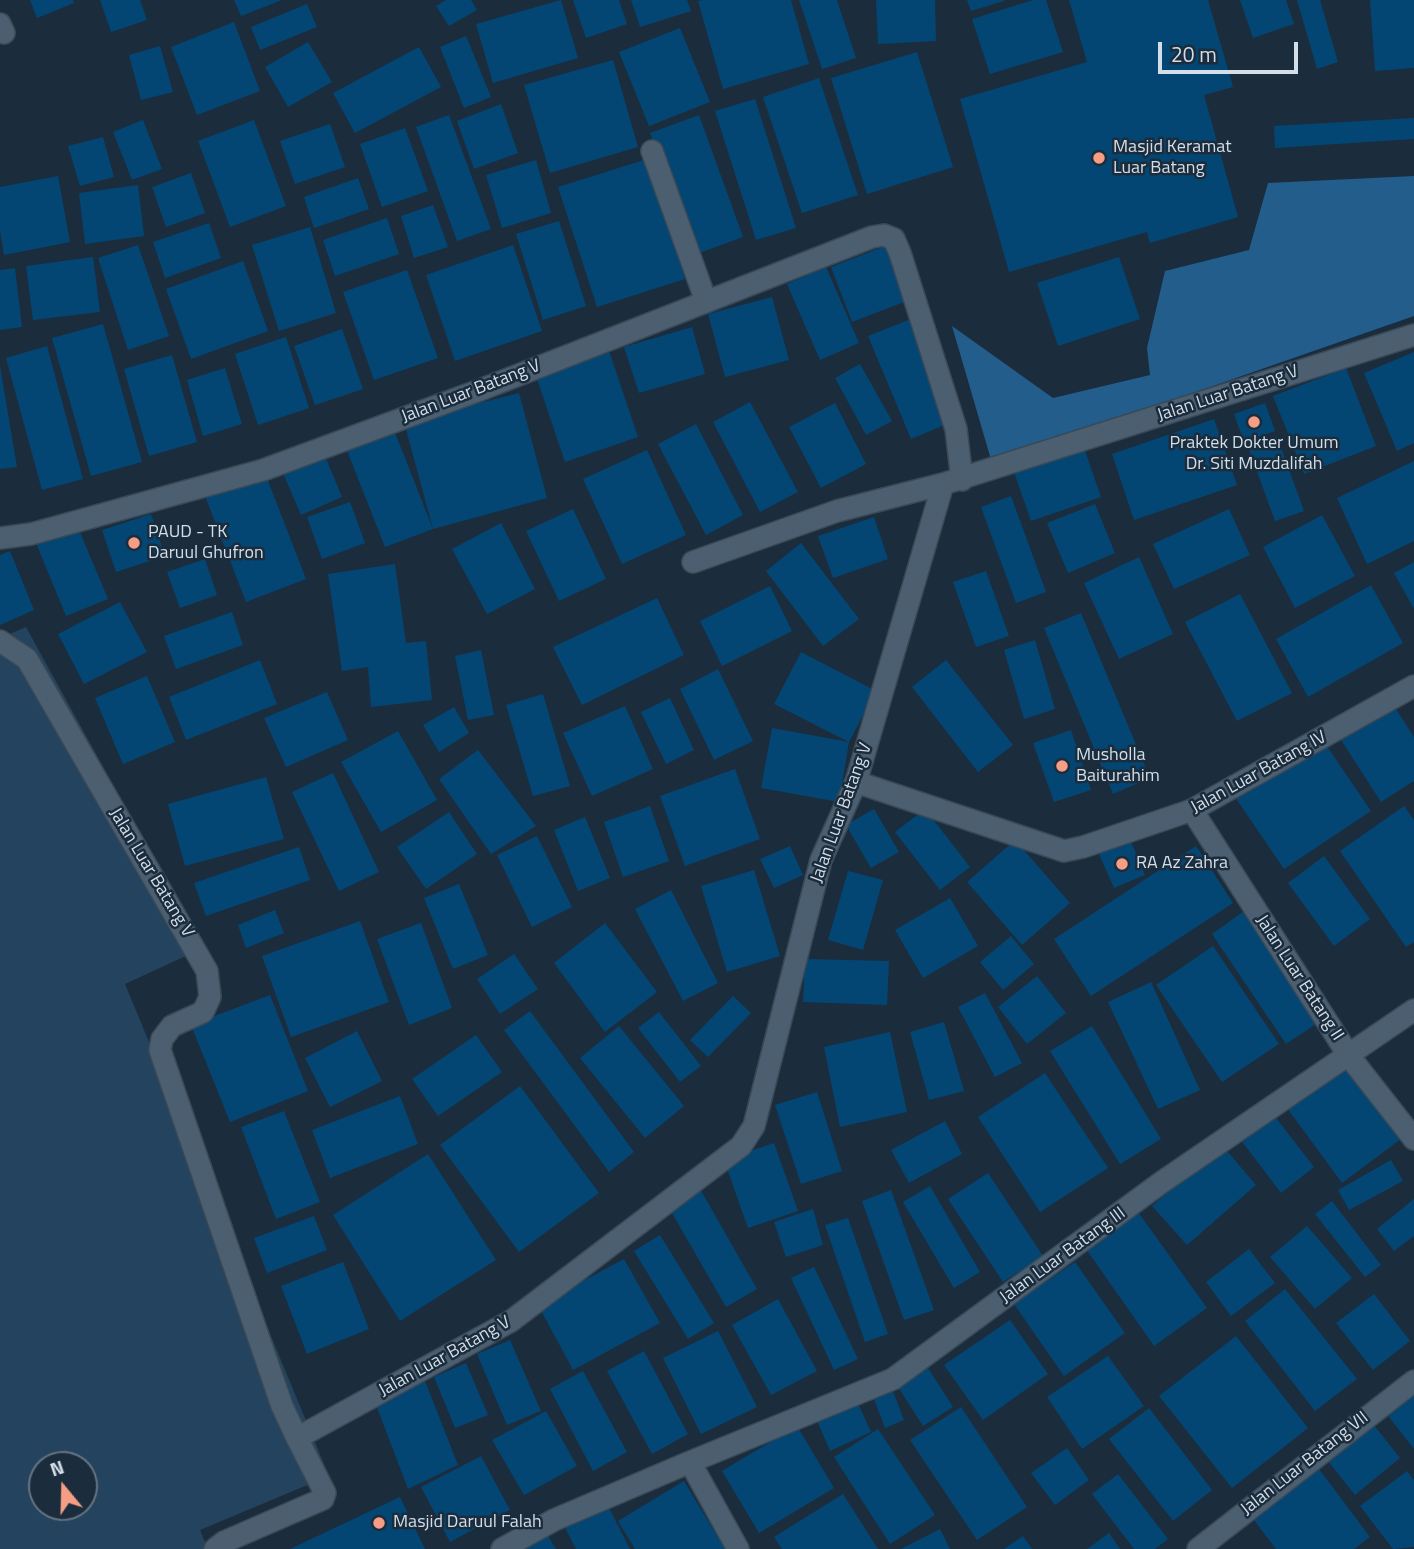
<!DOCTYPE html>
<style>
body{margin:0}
#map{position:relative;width:1414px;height:1549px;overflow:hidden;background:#1b2c3c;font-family:"Titillium Web",sans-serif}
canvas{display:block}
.north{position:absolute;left:28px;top:1451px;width:70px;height:70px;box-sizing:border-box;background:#1b2c3c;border:2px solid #657381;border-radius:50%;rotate:341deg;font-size:19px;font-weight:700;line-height:28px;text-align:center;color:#d3dee8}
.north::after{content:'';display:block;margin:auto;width:24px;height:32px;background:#f49e86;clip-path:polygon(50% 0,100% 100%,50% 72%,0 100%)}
.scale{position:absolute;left:1158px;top:42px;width:140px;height:32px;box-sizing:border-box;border:4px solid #d3dee8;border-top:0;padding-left:9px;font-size:21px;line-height:24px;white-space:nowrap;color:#d3dee8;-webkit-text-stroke:5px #1b2c3c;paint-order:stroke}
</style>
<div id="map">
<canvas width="1414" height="1549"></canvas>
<div class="north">N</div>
<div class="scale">20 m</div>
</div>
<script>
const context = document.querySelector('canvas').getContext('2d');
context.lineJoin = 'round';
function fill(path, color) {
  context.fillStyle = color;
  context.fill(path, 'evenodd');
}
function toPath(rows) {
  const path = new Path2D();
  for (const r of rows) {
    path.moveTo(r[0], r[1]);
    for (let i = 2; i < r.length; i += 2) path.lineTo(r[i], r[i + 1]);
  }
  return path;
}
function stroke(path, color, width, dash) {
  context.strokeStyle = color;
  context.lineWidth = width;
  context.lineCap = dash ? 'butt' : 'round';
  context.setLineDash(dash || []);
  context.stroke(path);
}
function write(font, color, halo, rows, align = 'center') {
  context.font = font + ' "Titillium Web",sans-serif';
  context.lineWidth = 5;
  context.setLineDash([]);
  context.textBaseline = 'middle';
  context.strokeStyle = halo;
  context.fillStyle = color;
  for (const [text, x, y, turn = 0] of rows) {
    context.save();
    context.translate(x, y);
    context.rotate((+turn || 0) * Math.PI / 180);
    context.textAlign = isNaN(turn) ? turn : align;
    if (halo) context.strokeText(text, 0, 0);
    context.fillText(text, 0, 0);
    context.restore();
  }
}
const green = toPath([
 [26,627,203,948,125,984,329,1476,200,1530,208,1549,0,1549,0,638],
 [42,1465,84,1465,84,1507,42,1507]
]);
const forest = toPath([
 [1414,176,1414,316,992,463,952,326,1053,398,1150,375,1147,348,1165,271,1249,250,1268,183]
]);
const building = toPath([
 [30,0,73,0,74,3,37,18],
 [100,0,140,0,147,20,111,32],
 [234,0,282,0,241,16],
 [446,0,471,0,477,10,449,26,436,6],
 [561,0,578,58,493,83,476,24],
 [573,0,619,0,627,24,586,38],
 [631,0,687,0,691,11,640,27],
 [703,0,791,0,809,64,723,89,698,1],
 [799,0,837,0,856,58,822,69],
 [876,0,935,0,936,41,878,44],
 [967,0,1004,0,1004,1,971,11],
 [1033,0,1046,0,1063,52,990,74,972,19],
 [1069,0,1208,0,1233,87,1204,95,1238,217,1150,243,1147,232,1009,272,960,99,1087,62],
 [1240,0,1286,0,1294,24,1253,38],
 [1297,0,1320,0,1338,62,1317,69],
 [1370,0,1414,0,1414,68,1375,71],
 [307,4,317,27,260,50,251,27],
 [234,22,260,91,197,115,171,47],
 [680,28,710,102,649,126,619,52],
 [466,36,491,97,464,108,440,47],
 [308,42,332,82,288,107,265,67],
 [160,46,173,92,141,100,129,55],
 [419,47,441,87,355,133,333,93],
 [917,52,953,167,867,194,831,78],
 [613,60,638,147,550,173,524,85],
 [819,78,858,195,802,213,763,97],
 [755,99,796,228,756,240,715,111],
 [501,104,518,153,474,169,457,121],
 [449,115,491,229,457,241,416,127],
 [699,115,743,237,694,255,650,133],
 [1414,118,1414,139,1275,148,1274,126],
 [143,120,162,169,132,180,113,132],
 [254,120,286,206,230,227,198,141],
 [330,124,345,167,295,184,280,141],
 [405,128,428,191,382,207,360,144],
 [103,137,114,177,80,186,68,146],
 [647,159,685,279,597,307,558,187],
 [536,160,551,213,502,228,486,175],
 [191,173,205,213,166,227,152,187],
 [58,176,70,242,4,255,0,231,0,187],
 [358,178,369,209,314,228,304,197],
 [138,185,144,236,85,244,79,193],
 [433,205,448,247,414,258,401,216],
 [387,218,399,254,335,276,323,240],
 [559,221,586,306,543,320,516,234],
 [209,223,221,258,165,278,153,242],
 [310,227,336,313,279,331,252,245],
 [890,244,912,299,852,322,831,267],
 [138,245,169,336,128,350,98,258],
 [513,245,542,331,455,361,426,275],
 [93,257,100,312,33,320,26,266],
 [1119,257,1140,319,1058,346,1037,283],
 [243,261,268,331,191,359,166,289],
 [826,267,859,343,820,360,787,284],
 [15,268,22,327,0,330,0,270],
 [407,270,438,358,374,380,343,292],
 [772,297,789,360,725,377,708,314],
 [911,319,954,421,911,439,868,336],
 [103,324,142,462,91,476,52,338],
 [692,327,705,374,639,393,624,347],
 [342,329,363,389,315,405,294,346],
 [286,337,309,408,258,425,235,354],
 [47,346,83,479,42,490,6,358],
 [608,348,638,437,565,462,535,373],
 [1414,352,1414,443,1397,451,1364,373],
 [172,355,197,442,149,456,124,369],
 [860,364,892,421,866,435,835,378],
 [0,366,17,467,0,469],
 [225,368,242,424,203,436,187,380],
 [1346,368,1376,446,1304,474,1273,396],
 [519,393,547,498,433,529,385,547,344,443,392,425,433,529,404,422],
 [750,402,798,492,760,512,713,422],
 [835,403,866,464,821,488,789,427],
 [1265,403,1275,431,1244,442,1234,414],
 [1214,419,1237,485,1134,520,1112,454],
 [696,424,743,515,706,535,658,444],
 [1277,436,1304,511,1275,521,1248,447],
 [1084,448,1101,497,1031,521,1014,472],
 [647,450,686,535,622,564,583,479],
 [325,456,342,497,301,515,283,473],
 [1414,461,1414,541,1367,564,1337,498],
 [265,473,306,579,246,602,205,496],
 [1011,496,1046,592,1016,603,981,507],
 [350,502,365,543,322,559,307,517],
 [1095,504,1115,553,1068,573,1047,523],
 [573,509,606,579,559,601,526,531],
 [1229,509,1250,555,1174,589,1153,544],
 [151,514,165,556,116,572,102,530],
 [1322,515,1355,576,1295,608,1263,547],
 [874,517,888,559,833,578,818,536],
 [501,523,535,589,487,614,452,549],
 [77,525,108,599,66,616,36,543],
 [801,543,859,619,823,646,766,571],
 [10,551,34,610,0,625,0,555],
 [1139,557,1173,634,1119,659,1084,583],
 [205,559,217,595,180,608,167,572],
 [1414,562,1414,609,1394,573],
 [395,564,406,643,426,641,432,700,371,707,368,667,342,671,328,574],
 [986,571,1009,636,976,647,953,582],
 [1371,585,1403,643,1308,697,1276,639],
 [770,586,792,631,722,666,700,621],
 [1240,594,1292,693,1237,721,1185,622],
 [657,598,684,655,582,705,553,647],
 [120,602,147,652,84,684,58,634],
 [232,612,243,645,176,669,164,636],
 [1081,613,1150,778,1113,794,1044,628],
 [1035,640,1055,709,1024,719,1004,650],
 [481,650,494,715,468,720,455,656],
 [801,652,876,691,849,742,774,704],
 [260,660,277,704,186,740,169,697],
 [946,660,1013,745,978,772,912,687],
 [718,669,753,741,714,760,680,689],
 [147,676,175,742,123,764,95,698],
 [327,692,348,740,286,767,264,718],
 [543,694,570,786,533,796,506,705],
 [670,698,694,750,666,764,641,712],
 [625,706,653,769,592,796,563,733],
 [1394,706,1414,737,1414,781,1381,802,1341,740],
 [454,707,469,733,439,752,423,725],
 [772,728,849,742,839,802,761,788],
 [1071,730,1091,790,1054,802,1033,743],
 [398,731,437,800,381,832,341,762],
 [1322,739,1371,811,1284,869,1235,797],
 [478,750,536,826,491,854,439,779],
 [735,769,760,839,685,866,660,796],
 [333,773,379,872,339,891,292,792],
 [266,777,284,839,185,866,168,804],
 [650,806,669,861,623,877,604,822],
 [1404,806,1414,820,1414,942,1406,947,1340,851],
 [874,809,899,852,871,868,846,825],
 [925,809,970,867,940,890,895,832],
 [449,812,477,854,426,889,397,847],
 [585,817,610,878,578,891,554,830],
 [537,836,572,907,532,927,497,855],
 [1130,839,1145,875,1114,888,1098,852],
 [1015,840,1070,903,1022,945,967,882],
 [790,846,803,875,774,888,760,859],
 [1196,846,1233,903,1091,996,1054,939],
 [299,847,310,880,206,916,194,883],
 [1324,856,1370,919,1334,946,1288,883],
 [754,870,780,956,727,972,701,886],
 [848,871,883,880,863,950,828,940],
 [459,884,488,955,453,969,424,898],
 [671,890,718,983,683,1001,635,909],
 [950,898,978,946,923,978,895,930],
 [1247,909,1322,1020,1286,1044,1212,934],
 [275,910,284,933,246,948,238,925],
 [360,921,389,1002,291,1037,262,956],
 [421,923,452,1008,409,1025,377,939],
 [605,923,657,992,605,1032,554,963],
 [1011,936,1034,964,1003,990,980,962],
 [1213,946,1279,1044,1222,1082,1156,985],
 [514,954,538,989,500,1014,477,979],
 [805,959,889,961,887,1005,803,1002],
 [1037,976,1066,1013,1027,1044,998,1007],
 [1151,982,1200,1090,1158,1109,1108,1002],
 [985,993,1022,1063,995,1077,958,1007],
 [270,995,308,1091,230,1122,191,1025],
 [733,996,751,1013,708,1057,690,1040],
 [530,1011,634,1152,609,1172,504,1030],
 [659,1012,701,1066,680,1082,638,1028],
 [944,1022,964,1091,929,1100,910,1032],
 [619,1026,684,1106,645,1138,580,1058],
 [1092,1026,1161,1139,1120,1164,1050,1051],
 [357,1031,382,1081,330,1107,305,1058],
 [890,1032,907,1112,840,1127,824,1047],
 [476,1035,502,1072,438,1116,412,1079],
 [1350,1062,1405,1136,1342,1183,1287,1108],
 [1045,1073,1108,1168,1040,1212,978,1117],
 [520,1086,599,1193,519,1252,440,1145],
 [817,1092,842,1171,801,1184,775,1105],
 [400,1096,418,1144,330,1178,312,1130],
 [284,1111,320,1202,276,1219,241,1127],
 [1273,1114,1314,1167,1281,1193,1240,1139],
 [945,1121,962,1154,909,1183,891,1150],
 [774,1143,798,1211,748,1228,724,1160],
 [1222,1145,1256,1185,1187,1245,1152,1206],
 [428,1154,496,1260,400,1321,333,1215],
 [1391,1160,1403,1181,1349,1210,1338,1190],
 [988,1173,1043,1256,1003,1282,948,1199],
 [930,1186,980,1272,954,1288,903,1202],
 [699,1187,757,1289,726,1307,668,1206],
 [891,1190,934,1310,904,1320,862,1201],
 [1414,1199,1414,1236,1394,1251,1377,1229],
 [1332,1201,1381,1265,1365,1277,1315,1214],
 [813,1209,823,1245,786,1257,774,1222],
 [1138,1212,1207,1308,1154,1346,1086,1249],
 [314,1216,327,1250,267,1273,254,1238],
 [848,1218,888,1334,865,1342,825,1225],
 [1307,1226,1352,1278,1315,1309,1270,1257],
 [660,1235,714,1323,688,1339,634,1251],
 [1249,1249,1275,1283,1231,1316,1206,1282],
 [624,1259,660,1323,573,1370,538,1305],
 [343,1262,369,1329,307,1354,281,1286],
 [1075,1262,1125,1333,1064,1376,1014,1304],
 [814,1267,858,1359,834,1370,791,1278],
 [1285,1289,1357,1379,1315,1411,1245,1321],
 [1374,1294,1410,1341,1373,1370,1336,1323],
 [778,1299,817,1371,771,1395,732,1325],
 [1010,1320,1048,1374,983,1420,944,1365],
 [718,1331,757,1407,701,1434,663,1358],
 [1236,1336,1308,1428,1232,1488,1159,1396],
 [510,1340,541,1411,507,1425,477,1354],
 [644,1351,688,1434,652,1454,607,1371],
 [1108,1356,1144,1406,1082,1449,1047,1397],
 [466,1363,488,1415,455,1428,434,1377],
 [928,1368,953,1407,923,1426,898,1387],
 [583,1371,627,1452,593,1471,550,1389],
 [425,1381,458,1465,408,1489,375,1402],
 [1414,1389,1414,1449,1385,1412],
 [893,1391,904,1420,885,1428,874,1399],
 [856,1399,871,1432,830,1451,816,1418],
 [961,1407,1027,1507,977,1540,910,1440],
 [1149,1408,1212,1490,1173,1521,1109,1439],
 [546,1411,577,1466,524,1495,492,1440],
 [1369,1419,1400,1458,1355,1495,1323,1455],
 [797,1426,834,1488,759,1533,722,1471],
 [878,1429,935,1515,890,1544,834,1457],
 [1067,1448,1089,1480,1055,1505,1031,1473],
 [481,1456,510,1510,450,1542,421,1487],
 [1313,1461,1370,1537,1354,1549,1276,1549,1247,1511],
 [1407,1471,1414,1480,1414,1547,1393,1549,1360,1506],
 [1118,1474,1168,1539,1155,1549,1134,1549,1092,1494],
 [684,1481,725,1549,635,1549,618,1521],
 [843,1494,878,1549,782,1549,774,1537],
 [400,1497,425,1549,290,1549],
 [606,1502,630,1549,576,1549,563,1524],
 [940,1529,950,1549,901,1549],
 [545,1531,556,1549,514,1549],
 [1109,1533,1120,1549,1087,1549],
 [1023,1536,1032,1549,1004,1549]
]);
const minor = toPath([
 [0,24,4,33],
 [652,151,706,301],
 [0,538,31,534,263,470,480,390,872,237,884,235,894,239,900,253,956,429,962,480],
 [693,562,837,511,943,484],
 [0,641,27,659,207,971,210,997,203,1012,172,1026,162,1039,160,1050,282,1406,297,1438,511,1321,741,1146,754,1126,821,860,856,782,943,484,1414,335],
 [856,782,1064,851,1083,847,1192,810,1414,686],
 [1192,810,1349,1056,1414,1139],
 [690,1462,893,1379,1162,1182,1414,1010],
 [215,1549,224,1542,323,1499,325,1493,297,1438],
 [502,1549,554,1520,690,1462,738,1549],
 [1198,1549,1414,1381]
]);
const markers = [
 [1099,158,7,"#f49e86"],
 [1254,422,7,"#f49e86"],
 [134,543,7,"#f49e86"],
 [1062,766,7,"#f49e86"],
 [1122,864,7,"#f49e86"],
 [379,1523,7,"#f49e86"]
];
const poiNames = [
 ["Masjid Keramat",1113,148],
 ["Luar Batang",1113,169],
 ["Praktek Dokter Umum",1254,444,"center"],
 ["Dr. Siti Muzdalifah",1254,465,"center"],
 ["PAUD - TK",148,533],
 ["Daruul Ghufron",148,554],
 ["Musholla",1076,756],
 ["Baiturahim",1076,777],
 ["RA Az Zahra",1136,864],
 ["Masjid Daruul Falah",393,1523]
];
const streetNames = [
 ["Jalan Luar Batang V",471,392,-21],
 ["Jalan Luar Batang V",1228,394,-18],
 ["Jalan Luar Batang IV",1259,773,-29],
 ["Jalan Luar Batang V",842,813,-70],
 ["Jalan Luar Batang V",151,873,59],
 ["Jalan Luar Batang II",1299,978,57],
 ["Jalan Luar Batang III",1063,1256,-36],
 ["Jalan Luar Batang V",445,1357,-29],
 ["Jalan Luar Batang VII",1305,1464,-38]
];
fill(green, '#23435e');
fill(forest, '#235d8c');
fill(building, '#044673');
stroke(minor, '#3a4956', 24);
stroke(minor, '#4c5f71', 21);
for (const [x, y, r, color] of markers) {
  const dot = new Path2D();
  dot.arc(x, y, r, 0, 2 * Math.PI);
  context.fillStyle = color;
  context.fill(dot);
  stroke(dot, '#1b2c3c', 2.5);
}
write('18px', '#d3dee8', '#1b2c3c', poiNames, 'left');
write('18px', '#d3dee8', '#1b2c3c', streetNames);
</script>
